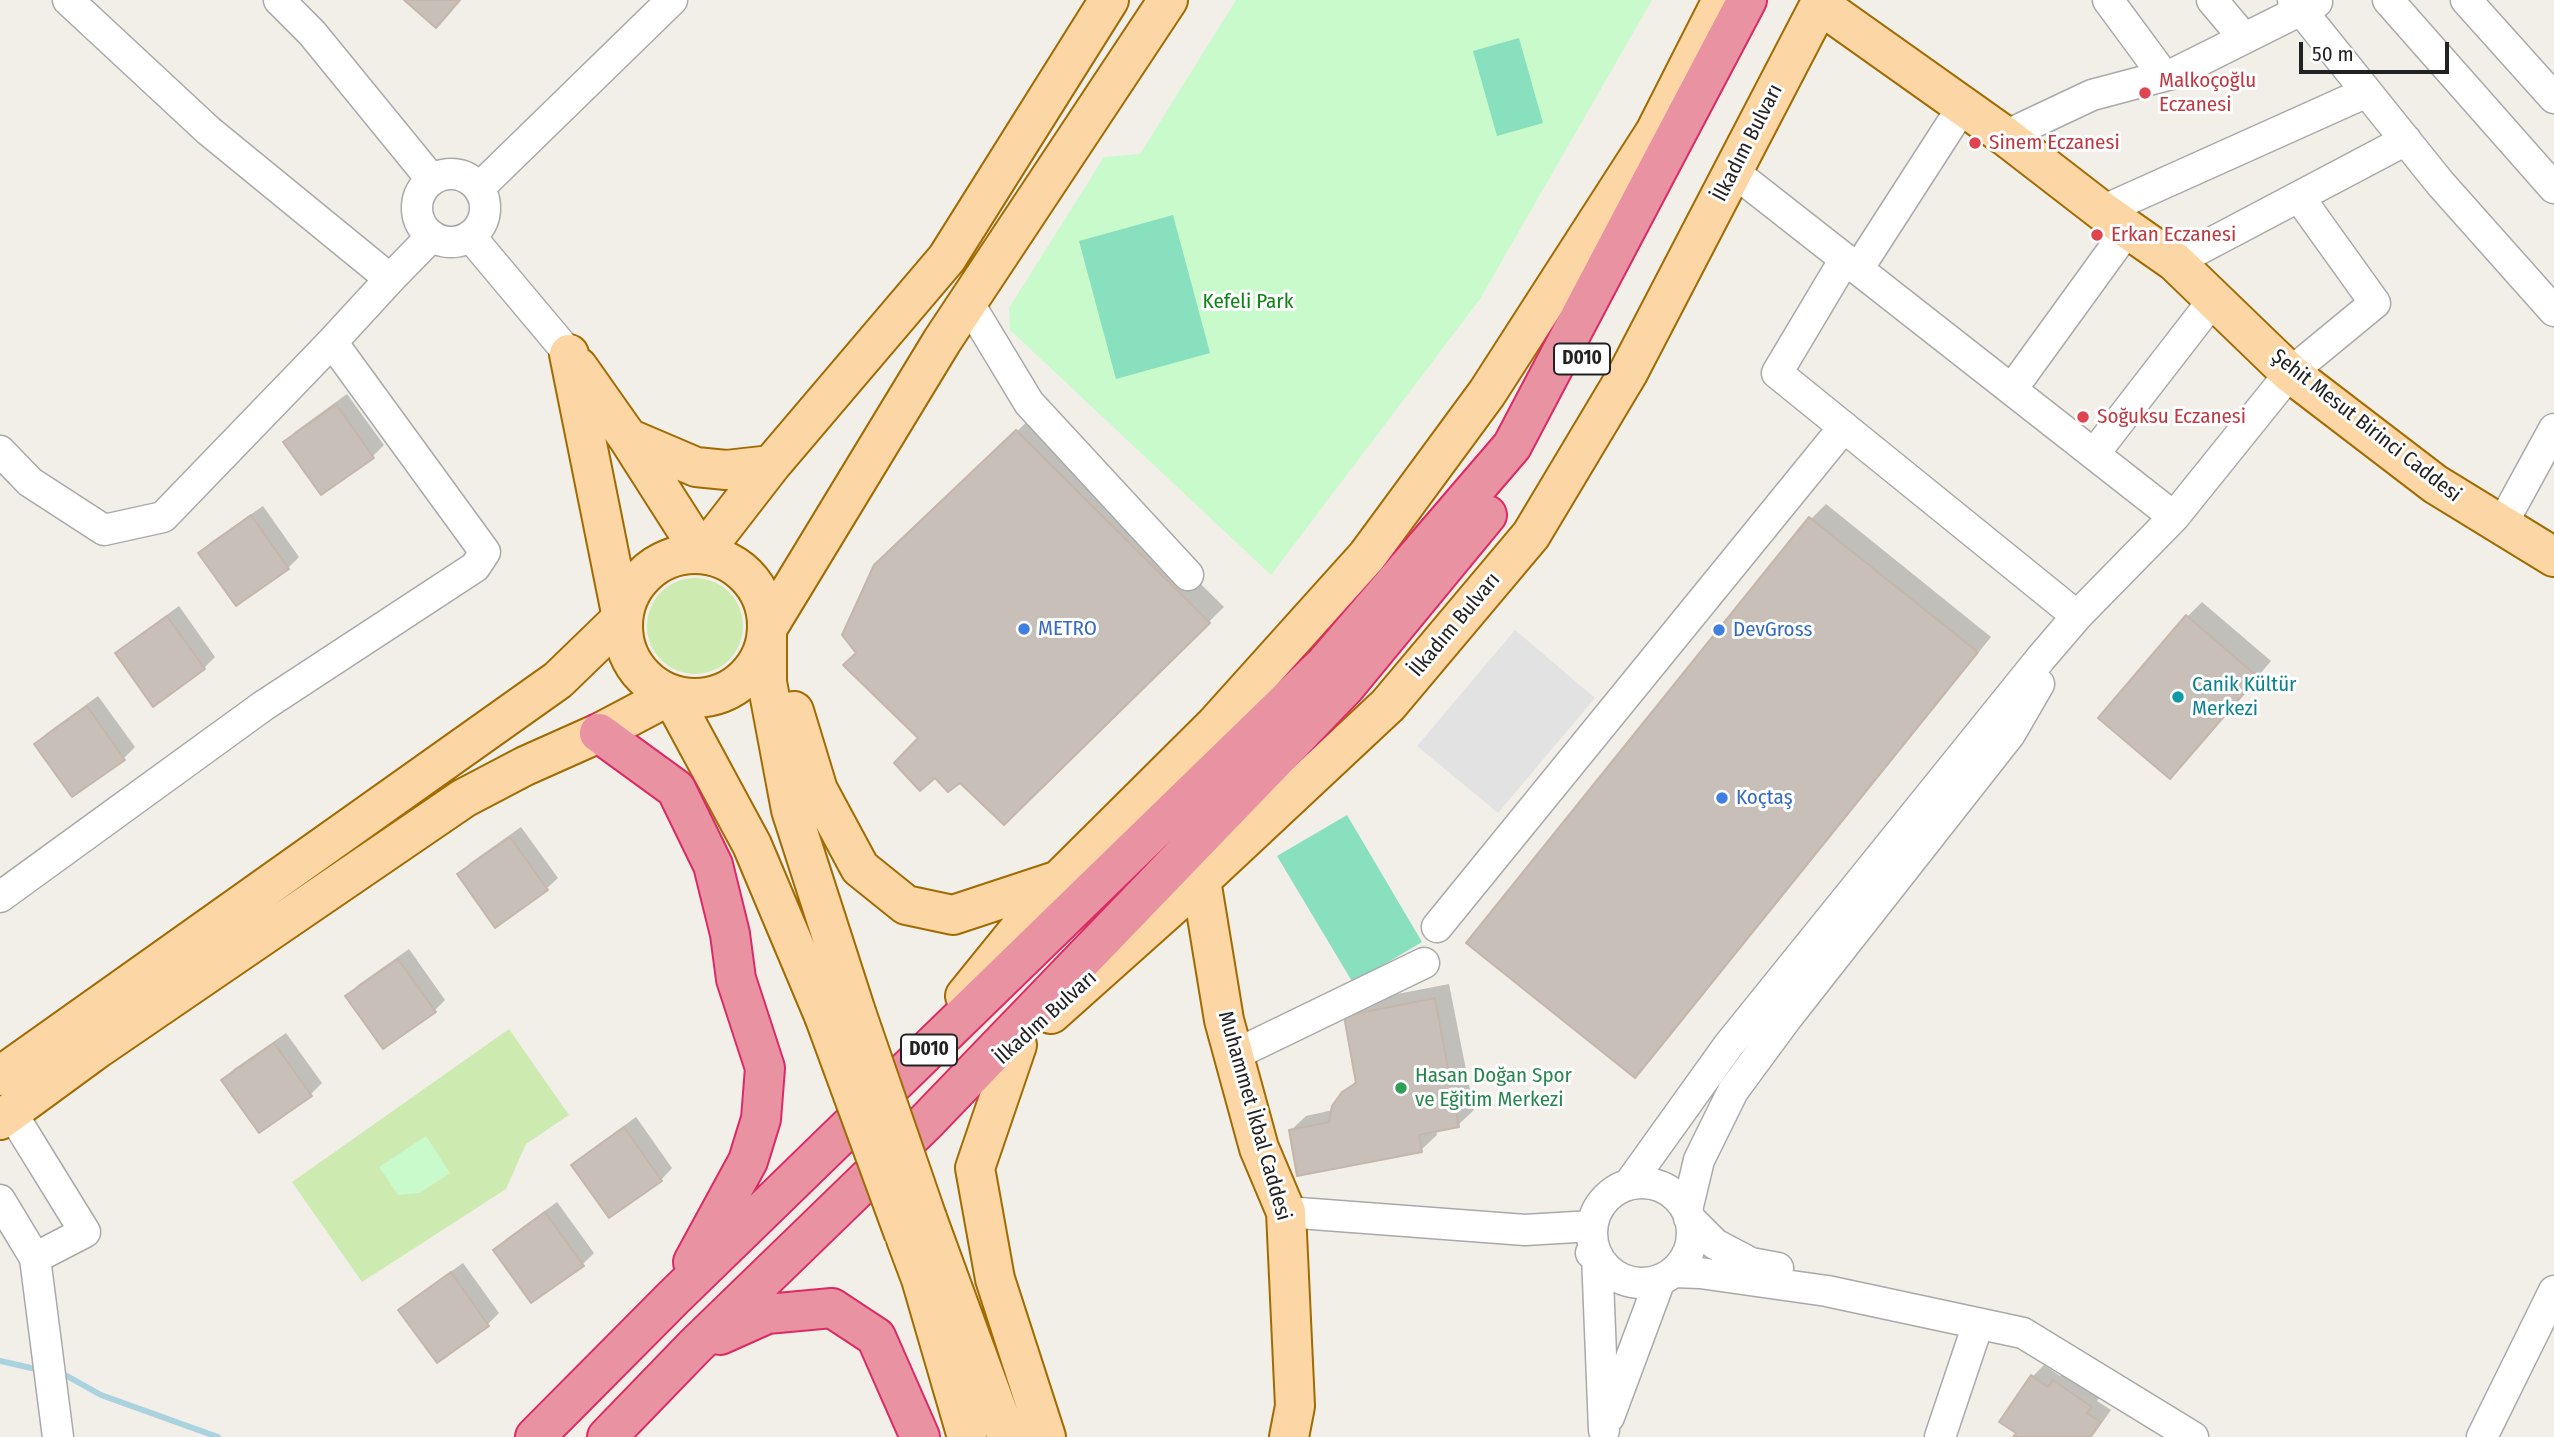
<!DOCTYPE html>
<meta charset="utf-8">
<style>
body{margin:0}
#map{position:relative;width:2554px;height:1437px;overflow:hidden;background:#f2efe9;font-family:"Fira Sans Condensed",sans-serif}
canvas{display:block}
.scale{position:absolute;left:2299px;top:42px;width:150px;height:32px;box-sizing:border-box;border:4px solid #222;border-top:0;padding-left:9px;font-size:21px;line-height:24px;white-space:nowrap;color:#222;-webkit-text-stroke:5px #fff;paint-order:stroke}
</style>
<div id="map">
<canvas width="2554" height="1437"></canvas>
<div class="scale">50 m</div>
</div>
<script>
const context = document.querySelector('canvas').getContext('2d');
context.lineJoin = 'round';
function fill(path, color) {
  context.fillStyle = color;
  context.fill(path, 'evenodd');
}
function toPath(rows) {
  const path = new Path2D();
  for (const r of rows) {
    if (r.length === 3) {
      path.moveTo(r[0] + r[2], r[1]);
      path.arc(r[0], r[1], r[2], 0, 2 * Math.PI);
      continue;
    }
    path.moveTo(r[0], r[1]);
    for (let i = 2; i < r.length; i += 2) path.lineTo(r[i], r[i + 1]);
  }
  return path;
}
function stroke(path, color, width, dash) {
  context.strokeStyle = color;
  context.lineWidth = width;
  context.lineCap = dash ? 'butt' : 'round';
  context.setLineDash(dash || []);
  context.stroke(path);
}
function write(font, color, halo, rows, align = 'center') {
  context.font = font + ' "Fira Sans Condensed",sans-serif';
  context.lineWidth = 6;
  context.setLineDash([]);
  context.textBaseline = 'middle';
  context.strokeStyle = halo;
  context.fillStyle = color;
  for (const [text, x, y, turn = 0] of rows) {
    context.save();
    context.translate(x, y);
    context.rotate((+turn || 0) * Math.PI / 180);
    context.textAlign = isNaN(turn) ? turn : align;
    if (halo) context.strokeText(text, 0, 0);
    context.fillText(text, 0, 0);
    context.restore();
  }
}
const grass = toPath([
 [695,626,48],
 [509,1029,569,1115,526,1144,506,1189,362,1282,292,1182]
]);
const park = toPath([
 [1236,0,1652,0,1480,299,1271,575,1010,330,1009,308,1104,157,1140,154],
 [426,1136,450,1173,420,1193,398,1195,379,1167]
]);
const pitch = toPath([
 [1519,38,1543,123,1497,136,1473,51],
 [1173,215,1210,353,1116,379,1079,241],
 [1347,815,1422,942,1353,983,1277,856]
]);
const parking = toPath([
 [1515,630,1595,698,1498,813,1417,746]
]);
const shadow = toPath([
 [347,394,384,445,373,456,321,493,285,442,296,431],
 [1032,417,1224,607,1004,823,921,738,858,652,892,550],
 [1826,504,1991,637,1650,1061,1635,1076,1811,519],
 [263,506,299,557,288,568,200,553,211,542],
 [2202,602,2271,661,2185,762,2187,617],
 [179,606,215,657,204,668,153,705,117,654,128,643],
 [98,696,135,747,124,758,36,744,47,733],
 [521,827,558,878,546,889,459,875,470,863],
 [409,949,445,1000,434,1011,347,996,358,985],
 [1449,984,1474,1110,1458,1125,1436,1130,1437,1135,1421,1150,1290,1131,1306,1116,1333,1110,1343,1093,1358,1079,1345,1017,1361,1001],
 [286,1033,322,1083,311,1094,223,1080,234,1069],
 [636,1117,672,1168,661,1180,574,1165,585,1154],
 [557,1202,594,1253,583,1264,495,1250,506,1239],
 [463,1263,499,1313,488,1324,437,1361,401,1310,412,1299],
 [2044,1365,2060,1376,2065,1370,2101,1395,2097,1401,2111,1410,2092,1437,2016,1437,2033,1376]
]);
const stream = toPath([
 [0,1361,40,1370],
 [57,1374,67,1376,101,1395,218,1437]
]);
const building = toPath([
 [404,0,460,0,436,28,404,0],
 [336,404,374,458,321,495,283,442,336,404],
 [1016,430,1210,623,1004,825,960,783,948,792,935,778,920,791,894,763,918,738,843,665,856,653,842,635,874,565,1016,430],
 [251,515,289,569,236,606,198,553,251,515],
 [1809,517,1978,652,1635,1078,1466,943,1809,517],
 [2186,615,2258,677,2170,779,2098,718,2186,615],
 [167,616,205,669,153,707,115,653,167,616],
 [87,706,125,760,72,797,34,744,87,706],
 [510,837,548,890,495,928,457,874,510,837],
 [398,959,436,1012,383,1049,345,996,398,959],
 [1435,998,1459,1127,1419,1135,1422,1152,1297,1176,1289,1130,1329,1122,1332,1106,1342,1092,1356,1083,1344,1016,1435,998],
 [274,1043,312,1096,259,1133,221,1080,274,1043],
 [624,1127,662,1181,609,1218,571,1165,624,1127],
 [545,1212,584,1266,531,1303,493,1250,545,1212],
 [451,1272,489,1326,437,1363,398,1310,451,1272],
 [2031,1375,2048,1387,2053,1380,2092,1407,2087,1413,2101,1422,2090,1437,2013,1437,2016,1433,1999,1422,2031,1375]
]);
const minor = toPath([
 [279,0,312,33,432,180],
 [2108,0,2164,76],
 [2212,0,2244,38],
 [2293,0,2440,183,2554,311],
 [2388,0,2554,188],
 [2466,0,2554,98],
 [2005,136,2092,95,2175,73,2317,2],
 [1734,172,2174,517],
 [451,208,34],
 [479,188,672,0],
 [2102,211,2367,92],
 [470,236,569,354],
 [1845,259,1777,373,2077,616],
 [2175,262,2406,140],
 [1858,269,1963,106],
 [390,279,432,236],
 [968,302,1029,403,1188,575],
 [2012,389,2128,229],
 [0,451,30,482,104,530,163,517,332,342],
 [2094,454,2214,299],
 [2501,526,2554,429],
 [0,897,263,706,475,567,485,552,332,342,390,279,209,131,68,0],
 [1437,927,1844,427],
 [1234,1055,1424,963],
 [11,1112,85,1232,35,1258],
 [1642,1233,50],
 [1629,1184,1728,1046,2041,658,2077,616,2174,517,2290,373,2375,303,2299,197],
 [0,1200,35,1258,58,1437],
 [1687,1210,1699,1160,1733,1091,1786,1019,2010,734,2039,684],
 [1286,1212,1525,1230,1592,1226],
 [1689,1218,1715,1244,1751,1263,1778,1268],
 [1591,1253,1597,1255,1604,1430],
 [1673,1272,1700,1273,1827,1291,2023,1333,2193,1437],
 [1609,1417,1660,1280],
 [1940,1437,1978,1324],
 [2482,1437,2554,1291]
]);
const major = toPath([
 [1819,4,2005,136,2102,211,2175,262,2290,373,2435,484,2554,557],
 [578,367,628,438,702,554,771,465,947,258,1109,0],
 [628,438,696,467,726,470,771,465],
 [695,626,72],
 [794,711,818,790,860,868,906,905,953,915,1059,880],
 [1201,880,1224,1020,1259,1148,1286,1212,1295,1406,1289,1437],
 [965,996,1059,880,1215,725,1367,556,1487,393,1655,132,1722,0],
 [856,1012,791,810,767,682,767,629,942,341,1168,0],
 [1051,1014,1201,880,1388,705,1531,535,1628,373,1822,0],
 [1017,1045,975,1168,995,1279,1046,1437],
 [0,1076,558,680,622,618,569,354],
 [0,1120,97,1049,464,798,525,766,599,733,671,695,752,845,824,1016],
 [927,1218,1007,1437],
 [906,1239,921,1279,967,1437]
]);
const highway = toPath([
 [599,733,676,789,713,865,730,934,736,979,765,1068,761,1119,748,1161,693,1262],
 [720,1335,767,1314,832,1308,876,1337,920,1437],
 [535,1437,673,1298,1325,664,1512,446,1747,0],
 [607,1437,695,1346,925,1123,1346,686,1487,515]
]);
const majorBridge = toPath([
 [856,1012,927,1218],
 [824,1016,904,1234]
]);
const markers = [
 [2145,93,7,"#e0444e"],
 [1975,143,7,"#e0444e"],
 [2097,235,7,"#e0444e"],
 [2083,417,7,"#e0444e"],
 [1024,629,7,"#3f7fe0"],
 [1719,630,7,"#3f7fe0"],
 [2178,697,7,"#0f9aa8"],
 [1722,798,7,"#3f7fe0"],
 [1401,1088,7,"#2e9e5b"]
];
const shields = [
 [1582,359,56],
 [929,1050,56]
];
const shieldNames = [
 ["D010",1582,359],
 ["D010",929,1050]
];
const healthNames = [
 ["Malkoçoğlu",2159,81],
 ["Eczanesi",2159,105],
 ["Sinem Eczanesi",1989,143],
 ["Erkan Eczanesi",2111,235],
 ["Soğuksu Eczanesi",2097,417]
];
const streetNames = [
 ["İlkadım Bulvarı",1748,143,-63],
 ["Şehit Mesut Birinci Caddesi",2366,426,38],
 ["İlkadım Bulvarı",1455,625,-50],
 ["İlkadım Bulvarı",1046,1018,-42],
 ["Muhammet İkbal Caddesi",1254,1116,74]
];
const parkNames = [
 ["Kefeli Park",1248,302]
];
const shopNames = [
 ["METRO",1038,629],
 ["DevGross",1733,630],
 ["Koçtaş",1736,798]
];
const cultureNames = [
 ["Canik Kültür",2192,685],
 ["Merkezi",2192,709]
];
const leisureNames = [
 ["Hasan Doğan Spor",1415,1076],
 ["ve Eğitim Merkezi",1415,1100]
];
fill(grass, '#cdebb0');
fill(park, '#c8facc');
fill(pitch, '#88e0be');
fill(parking, '#e2e2e2');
fill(shadow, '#0003');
stroke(stream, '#aad3df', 6);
fill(building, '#c7bfb8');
stroke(building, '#c4b6ab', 2);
stroke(minor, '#a9a9a9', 33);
stroke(major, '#a06b00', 42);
stroke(highway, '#dc2a67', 42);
stroke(minor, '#fff', 30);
stroke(major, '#fcd6a4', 38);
stroke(highway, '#e892a2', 38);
stroke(majorBridge, '#a06b00', 42, []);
stroke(majorBridge, '#fcd6a4', 38);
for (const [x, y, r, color] of markers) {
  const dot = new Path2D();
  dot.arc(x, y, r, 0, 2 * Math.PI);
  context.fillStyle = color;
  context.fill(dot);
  stroke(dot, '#fff', 2.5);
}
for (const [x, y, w] of shields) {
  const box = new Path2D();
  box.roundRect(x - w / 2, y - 15.5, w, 31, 5);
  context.fillStyle = '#fff';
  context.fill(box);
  stroke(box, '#222', 2);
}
write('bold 19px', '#222', null, shieldNames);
write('21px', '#be3a42', '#fff', healthNames, 'left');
write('21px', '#222', '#fff', streetNames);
write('21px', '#0c8416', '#fff', parkNames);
write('21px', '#366cbe', '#fff', shopNames, 'left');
write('21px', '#0d838f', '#fff', cultureNames, 'left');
write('21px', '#27864d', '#fff', leisureNames, 'left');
</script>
